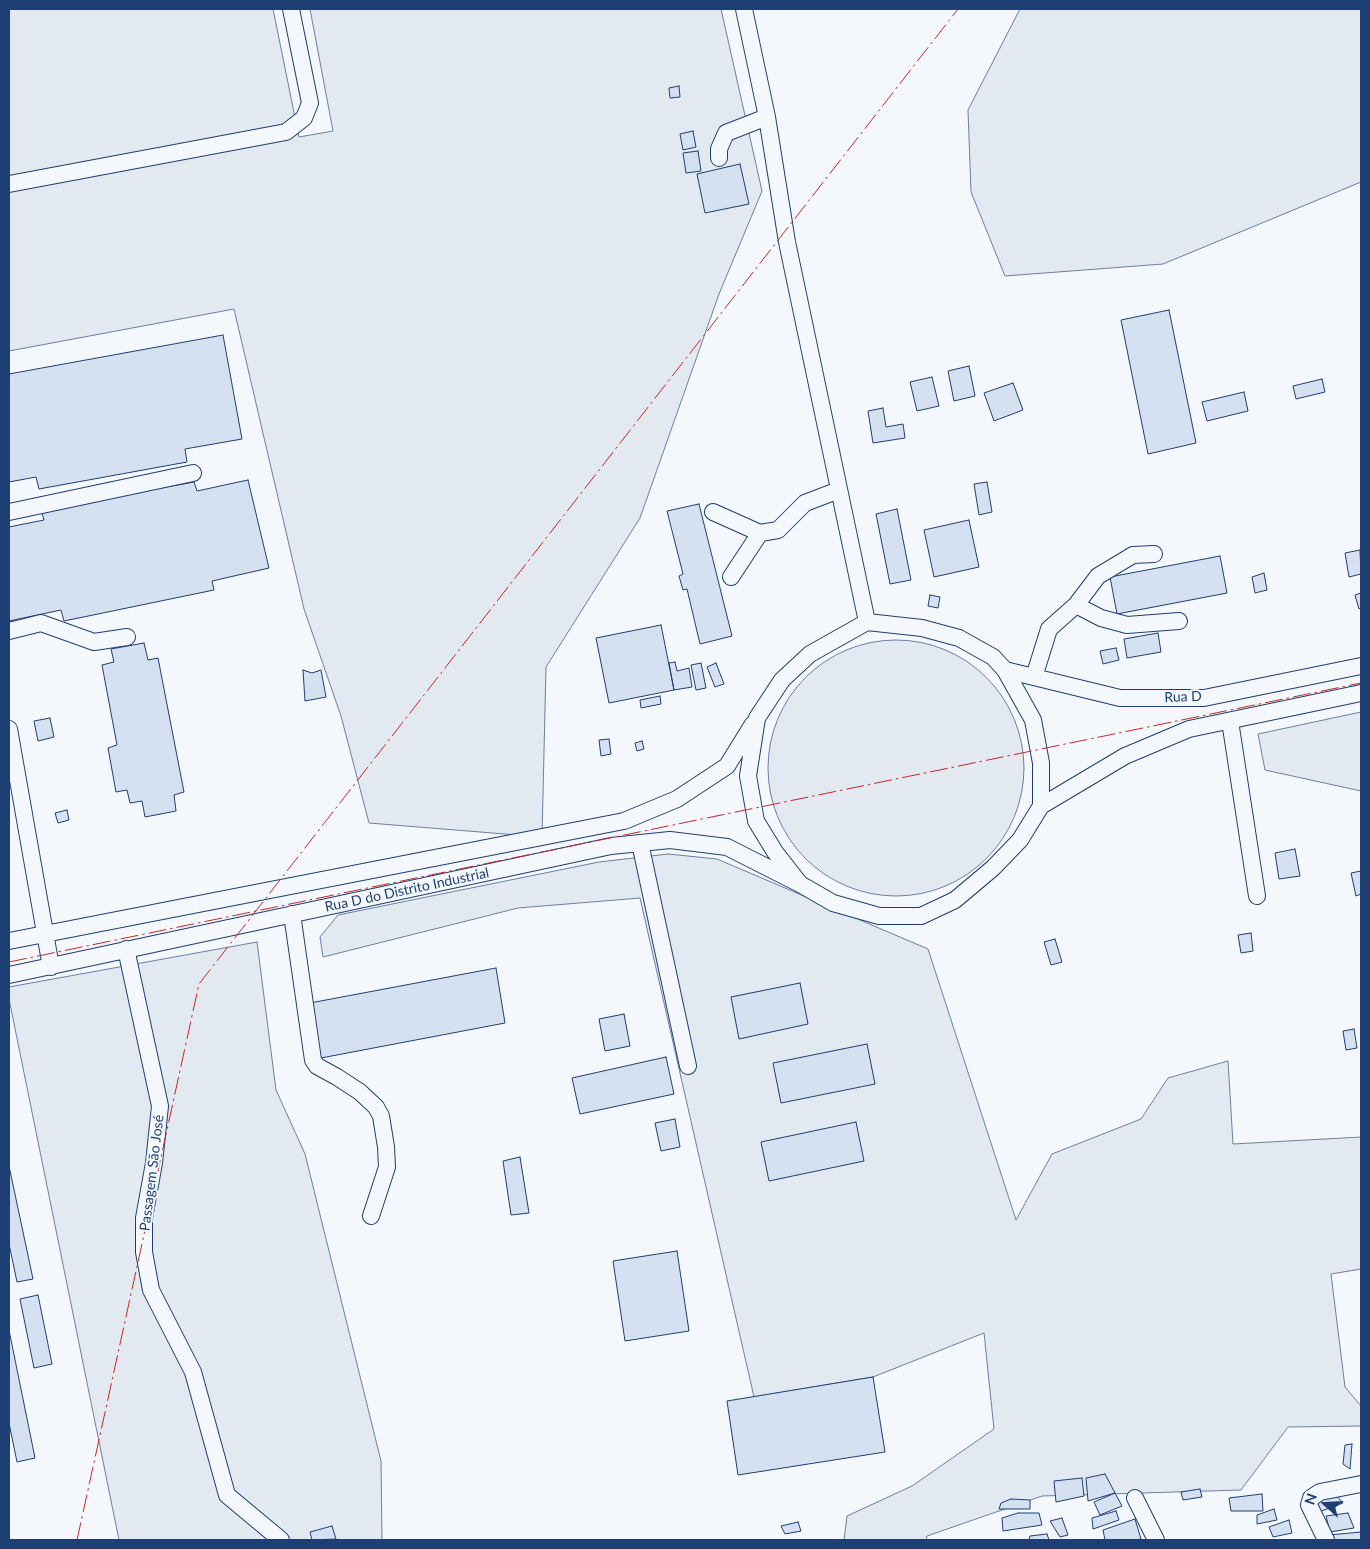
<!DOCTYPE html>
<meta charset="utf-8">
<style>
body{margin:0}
#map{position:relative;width:1370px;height:1549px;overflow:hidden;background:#f4f7fb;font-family:Lato,sans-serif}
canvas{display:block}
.frame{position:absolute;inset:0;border:10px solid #1d3f73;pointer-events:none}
.north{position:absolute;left:1300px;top:1479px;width:50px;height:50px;-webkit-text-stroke:4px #f4f7fb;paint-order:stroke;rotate:289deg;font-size:14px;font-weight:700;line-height:20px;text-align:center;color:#1d3f73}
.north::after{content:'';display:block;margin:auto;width:18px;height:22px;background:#1d3f73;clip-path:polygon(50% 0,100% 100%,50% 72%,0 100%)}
</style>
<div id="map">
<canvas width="1370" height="1549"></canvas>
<div class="frame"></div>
<div class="north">N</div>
</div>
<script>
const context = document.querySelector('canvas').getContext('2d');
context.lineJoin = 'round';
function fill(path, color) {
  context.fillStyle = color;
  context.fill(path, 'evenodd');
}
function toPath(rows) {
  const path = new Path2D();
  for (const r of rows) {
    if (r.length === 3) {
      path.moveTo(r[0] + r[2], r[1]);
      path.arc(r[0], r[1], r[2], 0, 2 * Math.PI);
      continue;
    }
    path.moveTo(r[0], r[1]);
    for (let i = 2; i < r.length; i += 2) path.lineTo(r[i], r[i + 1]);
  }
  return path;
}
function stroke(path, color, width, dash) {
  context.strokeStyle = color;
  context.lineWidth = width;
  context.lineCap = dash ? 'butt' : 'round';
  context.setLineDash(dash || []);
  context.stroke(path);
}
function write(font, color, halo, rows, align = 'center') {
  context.font = font + ' Lato,sans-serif';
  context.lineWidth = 4;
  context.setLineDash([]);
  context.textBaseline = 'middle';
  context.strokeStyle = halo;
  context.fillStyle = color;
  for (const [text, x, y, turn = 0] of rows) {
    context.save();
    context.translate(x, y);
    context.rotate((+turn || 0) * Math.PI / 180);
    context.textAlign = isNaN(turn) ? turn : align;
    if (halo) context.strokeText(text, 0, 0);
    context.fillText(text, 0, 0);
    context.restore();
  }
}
const green = toPath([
 [9,9,273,9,299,137,333,131,310,9,721,9,762,191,719,294,640,518,546,667,542,837,369,823,341,716,304,609,234,309,9,351,9,9],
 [1020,9,1361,9,1361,182,1163,264,1005,276,971,192,968,110,1020,9],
 [896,768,128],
 [1361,712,1361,791,1265,770,1258,734,1361,712],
 [668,854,717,859,928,949,1016,1220,1052,1154,1141,1119,1168,1078,1228,1061,1233,1144,1361,1137,1361,1269,1331,1274,1345,1387,1361,1406,1361,1426,1288,1427,1241,1490,1042,1496,927,1536,926,1540,844,1540,847,1516,912,1486,994,1429,984,1333,873,1377,754,1397,640,898,518,908,323,957,320,937,338,915,599,862,668,854],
 [257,942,276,1090,305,1154,381,1461,382,1540,119,1540,9,999,9,987,257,942]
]);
const building = toPath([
 [679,86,680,97,670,98,669,88,679,86],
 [693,131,696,147,683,150,680,134,693,131],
 [698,151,701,171,686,173,683,153,698,151],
 [740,164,749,204,705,213,697,174,740,164],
 [1169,310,1196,443,1148,454,1121,320,1169,310],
 [223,335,242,439,185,449,187,462,39,489,36,477,9,482,9,374,223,335],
 [969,366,975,396,954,401,948,371,969,366],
 [932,377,939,406,917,411,910,382,932,377],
 [1322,379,1325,392,1296,399,1293,386,1322,379],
 [1013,383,1023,410,994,421,984,393,1013,383],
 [1244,392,1248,411,1207,421,1202,402,1244,392],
 [883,408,886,427,903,424,905,438,873,443,868,411,883,408],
 [248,480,269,568,212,581,214,590,64,621,61,610,9,621,9,527,44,520,41,510,194,482,197,491,248,480],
 [987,482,992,512,979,515,974,484,987,482],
 [699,504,732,636,700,644,687,589,683,590,679,576,683,574,667,511,699,504],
 [897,509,911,580,890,584,876,514,897,509],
 [969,520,979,567,934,577,924,530,969,520],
 [1360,550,1361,574,1349,577,1345,553,1360,550],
 [1220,556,1227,593,1117,614,1110,577,1220,556],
 [1264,573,1267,590,1255,593,1252,577,1264,573],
 [1361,593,1361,608,1359,609,1355,595,1361,593],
 [930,595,940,597,938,608,928,606,930,595],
 [661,625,674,690,609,703,596,638,661,625],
 [1158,633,1161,652,1127,658,1124,639,1158,633],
 [144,643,148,660,158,658,184,792,174,795,176,811,145,817,142,801,130,803,127,790,116,792,108,748,117,745,102,665,114,662,111,649,144,643],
 [1116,648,1119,660,1103,664,1100,651,1116,648],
 [675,662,677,671,689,668,692,687,674,690,669,663,675,662],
 [701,663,706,688,696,690,691,665,701,663],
 [716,663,724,684,715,687,707,667,716,663],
 [303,670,312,673,321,670,326,697,305,701,303,670],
 [660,696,661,704,641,708,640,700,660,696],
 [50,718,54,737,38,741,34,721,50,718],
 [609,739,611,754,601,756,599,740,609,739],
 [642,741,644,749,637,751,635,743,642,741],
 [67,810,69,820,58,823,55,813,67,810],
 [1295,849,1300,876,1279,879,1275,853,1295,849],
 [1361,871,1361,894,1356,896,1351,873,1361,871],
 [1251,933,1253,951,1241,953,1238,935,1251,933],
 [1055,939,1062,962,1051,965,1044,942,1055,939],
 [496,968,505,1023,321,1058,310,1003,496,968],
 [800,983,808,1024,739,1039,731,997,800,983],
 [624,1014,630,1046,605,1051,599,1019,624,1014],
 [1354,1029,1357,1048,1346,1050,1343,1031,1354,1029],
 [867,1044,875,1084,781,1103,773,1063,867,1044],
 [666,1057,674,1094,580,1114,572,1078,666,1057],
 [675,1119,680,1147,661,1151,655,1123,675,1119],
 [856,1122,864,1161,769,1181,761,1142,856,1122],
 [520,1157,529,1213,511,1215,503,1161,520,1157],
 [9,1166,33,1279,17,1282,9,1244,9,1166],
 [677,1251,689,1331,625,1341,613,1261,677,1251],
 [38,1295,52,1364,34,1368,20,1299,38,1295],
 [9,1330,35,1458,17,1462,9,1423,9,1330],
 [873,1377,885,1452,738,1475,727,1401,873,1377],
 [1352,1444,1350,1469,1343,1464,1345,1445,1352,1444],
 [1105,1474,1115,1493,1088,1501,1086,1478,1105,1474],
 [1082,1478,1084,1496,1056,1502,1054,1481,1082,1478],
 [1200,1489,1202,1497,1183,1500,1181,1492,1200,1489],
 [1115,1493,1122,1506,1100,1515,1094,1502,1115,1493],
 [1262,1494,1263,1511,1231,1511,1229,1498,1262,1494],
 [1336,1495,1343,1503,1319,1512,1318,1501,1336,1495],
 [1011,1499,1030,1500,1030,1509,999,1509,1001,1503,1011,1499],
 [1274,1509,1277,1520,1257,1524,1257,1515,1274,1509],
 [1116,1511,1119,1520,1093,1529,1092,1518,1116,1511],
 [1018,1513,1039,1513,1042,1525,1003,1531,1002,1518,1018,1513],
 [1348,1513,1354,1528,1330,1532,1326,1516,1348,1513],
 [1062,1518,1068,1535,1060,1537,1050,1521,1062,1518],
 [1135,1519,1141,1539,1136,1540,1105,1540,1103,1530,1135,1519],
 [1289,1520,1292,1533,1273,1537,1269,1527,1289,1520],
 [798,1522,801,1531,785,1534,781,1526,798,1522],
 [332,1526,336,1539,312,1540,310,1532,332,1526],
 [1361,1532,1361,1540,1330,1540,1329,1535,1361,1532],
 [1047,1534,1049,1540,1029,1540,1030,1536,1047,1534]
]);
const minor = toPath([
 [744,9,767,117,787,242,867,622],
 [719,158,719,149,726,133,767,117],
 [9,184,286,132,304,118,310,103,291,9],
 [9,512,193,473],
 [713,512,760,533,778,530,805,503,839,490],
 [731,577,760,533],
 [1076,605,1098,576,1133,555,1154,554],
 [867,622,922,628,959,638,993,657,1005,670,1033,720,1041,763,1041,806,1020,840,993,868,955,900,921,916,879,916,833,903,800,884,775,852,756,821,748,776,757,718,782,680,810,654,867,622],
 [9,631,41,623,94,642,127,637],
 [1005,670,1120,698,1204,698,1361,666],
 [1034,677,1049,629,1076,605,1101,618,1127,625,1179,621],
 [1230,721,1257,896],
 [9,729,51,967],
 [1041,806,1125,756,1189,729,1361,693],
 [640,843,688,1066],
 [292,914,313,1060,317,1066,337,1077,360,1092,376,1107,381,1116,386,1147,387,1167,371,1216],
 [9,941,624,821,677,799,727,766,753,724],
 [126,949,160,1106,154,1163,144,1218,144,1252,151,1290,193,1372,227,1495,281,1540],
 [9,975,611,846,670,840,727,847,796,882],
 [1135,1498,1156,1540],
 [1326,1540,1309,1505,1311,1498,1320,1492,1361,1484]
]);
const power = toPath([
 [9,962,1361,683],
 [77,1540,199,984,958,9]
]);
const streetNames = [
 ["Rua D",1183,697,-2],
 ["Rua D do Distrito Industrial",407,890,-12],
 ["Passagem São José",152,1173,-83]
];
fill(green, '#e3e9f0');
stroke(green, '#687fa3', 1);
fill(building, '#d5e0f0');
stroke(building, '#1d3f73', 1);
stroke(minor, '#1d3f73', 18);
stroke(minor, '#f4f7fb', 16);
stroke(power, '#c62828', 1, [18, 4, 2.5, 4]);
write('14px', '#1d3f73', '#f4f7fb', streetNames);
</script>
